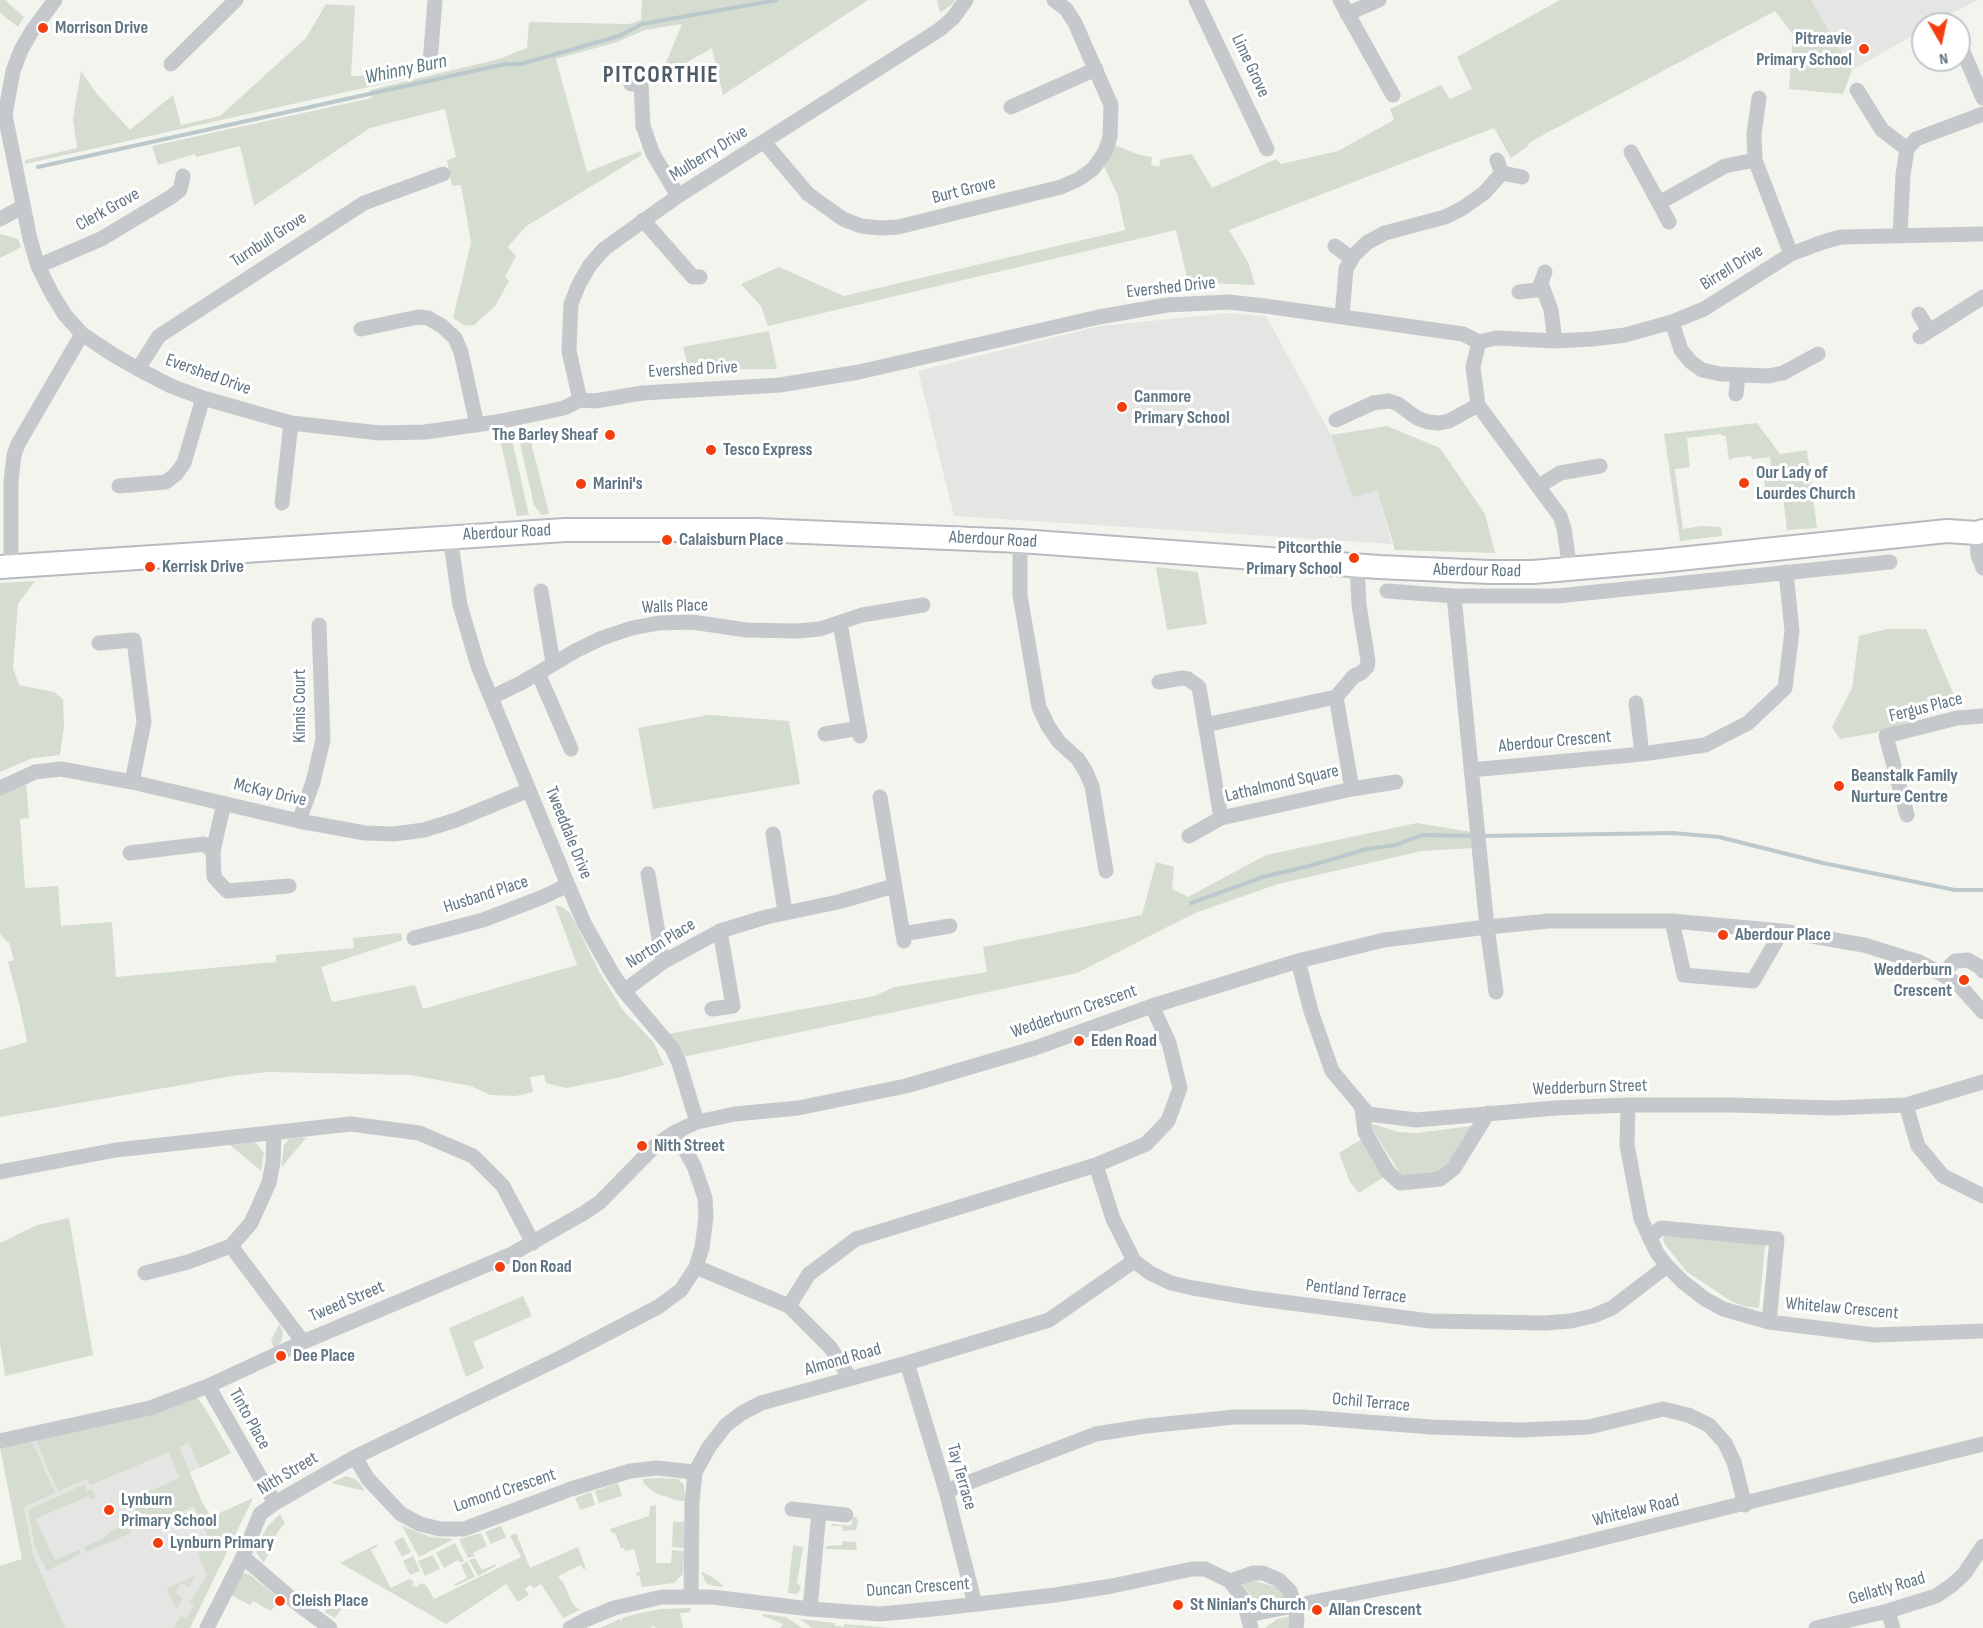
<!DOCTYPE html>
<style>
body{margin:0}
#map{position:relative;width:1983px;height:1628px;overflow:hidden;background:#f4f4ef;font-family:"Sofia Sans Condensed",sans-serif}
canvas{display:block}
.north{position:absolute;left:1911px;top:12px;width:60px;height:60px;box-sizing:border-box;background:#fff;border:2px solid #bfc8cd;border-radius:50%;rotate:171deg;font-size:16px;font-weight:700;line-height:24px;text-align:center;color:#607583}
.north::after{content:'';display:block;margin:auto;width:21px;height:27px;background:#f33f10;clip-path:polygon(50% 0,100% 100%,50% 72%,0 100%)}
</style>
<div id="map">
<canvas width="1983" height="1628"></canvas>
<div class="north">N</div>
</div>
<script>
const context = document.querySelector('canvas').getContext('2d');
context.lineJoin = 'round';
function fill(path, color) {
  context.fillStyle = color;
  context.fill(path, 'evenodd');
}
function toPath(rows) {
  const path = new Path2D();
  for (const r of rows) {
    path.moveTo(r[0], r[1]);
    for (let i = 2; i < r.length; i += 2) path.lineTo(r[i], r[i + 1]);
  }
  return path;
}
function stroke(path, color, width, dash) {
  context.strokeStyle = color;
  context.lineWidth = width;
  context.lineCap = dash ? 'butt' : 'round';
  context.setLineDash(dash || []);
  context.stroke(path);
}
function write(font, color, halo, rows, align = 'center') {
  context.font = font + ' "Sofia Sans Condensed",sans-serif';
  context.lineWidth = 6;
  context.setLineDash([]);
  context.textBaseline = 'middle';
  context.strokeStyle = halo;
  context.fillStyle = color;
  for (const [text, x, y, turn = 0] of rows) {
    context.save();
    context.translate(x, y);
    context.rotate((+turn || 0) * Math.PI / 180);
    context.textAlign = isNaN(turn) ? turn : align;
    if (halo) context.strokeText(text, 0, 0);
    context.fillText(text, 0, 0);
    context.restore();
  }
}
const built = toPath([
 [1811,0,1977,0,1934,24,1923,24,1923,30,1852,70],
 [1229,313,1266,316,1331,435,1353,496,1377,490,1392,544,954,516,918,371,1100,326],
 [198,1398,231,1453,189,1473,202,1502,211,1517,253,1498,190,1628,0,1628,0,1566,22,1559,0,1447]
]);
const green = toPath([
 [0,0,5,0,24,17,18,27,0,13],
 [642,0,868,0,723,95,712,48,668,73,663,70,682,24,645,30,617,42,556,59,587,172,640,151,642,155,525,227,508,247,516,256,505,277,509,281,495,306,474,325,466,326,453,318,471,243,461,185,452,186,447,160,456,157,445,109,370,128,254,206,240,146,196,157,195,154,158,165,152,146,372,98,370,90,499,59,527,48,529,22,629,24,641,20],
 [937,0,955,0,954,3,940,13],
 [1560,0,1811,0,1852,70,1843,94,1789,89,1793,34,1775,11,1530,142,1527,147,1511,158,1494,128,1229,230,1249,264,1255,285,1188,282,1176,230,768,326,761,306,741,284,779,267,844,296,1125,230,1118,196,1104,166,1115,145,1140,155,1152,157,1151,165,1159,167,1161,159,1192,154,1212,188,1276,159,1281,164,1338,151,1394,120,1390,109,1441,85,1450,99,1472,89,1457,57],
 [326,4,355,6,351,76,412,73,413,77,25,164,25,160,77,148,73,119,81,71,97,94,130,130,173,95,181,125,220,116,306,38],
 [0,234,18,239,21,247,0,258],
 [769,331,777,369,705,370,700,367,688,367,683,347],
 [1757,423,1780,454,1807,450,1817,528,1787,530,1783,496,1766,495,1763,468,1771,466,1770,457,1752,459,1751,456,1733,458,1729,461,1726,437,1720,434,1687,438,1690,467,1675,469,1675,471,1683,529,1701,526,1721,527,1722,536,1680,541,1664,434],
 [1387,426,1440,448,1485,514,1495,553,1395,550,1377,490,1353,497,1331,435],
 [527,427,547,505,549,514,541,515,534,505,517,430],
 [510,431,529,515,517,516,499,434],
 [1156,567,1198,572,1207,624,1167,630],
 [35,581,18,604,13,668,19,685,54,692,63,699,64,726,60,755,33,758,0,772,0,583],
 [1887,629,1926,629,1958,705,1875,733,1840,739,1832,727,1852,688,1859,636],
 [708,715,789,721,800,784,653,809,638,728],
 [26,783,29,818,20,819,25,888,58,886,61,926,112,922,116,977,276,962,276,955,354,948,353,938,401,933,403,940,321,967,332,1002,415,985,423,1009,577,965,555,905,562,907,570,913,600,973,622,1009,654,1043,664,1065,621,1077,566,1088,546,1083,544,1075,530,1077,533,1092,516,1096,490,1095,471,1086,411,1075,268,1072,232,1076,0,1117,0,1050,27,1042,20,1007,8,962,14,960,9,943,0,934,0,794],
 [1417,823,1471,832,1473,848,1422,851,1278,884,1195,913,1077,973,683,1057,668,1034,874,996,895,987,987,972,983,947,1142,915,1156,862,1174,867,1172,889,1188,897,1266,855],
 [1373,1124,1398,1132,1416,1133,1472,1126,1445,1171,1408,1177,1401,1175,1370,1125],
 [301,1137,306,1138,281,1168,284,1145,289,1139],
 [1362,1139,1384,1177,1359,1193,1350,1182,1339,1153],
 [250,1143,256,1143,264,1153,261,1171,230,1145],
 [69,1218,93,1355,5,1376,0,1344,0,1243,37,1225],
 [1667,1234,1765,1245,1759,1308,1743,1306,1731,1301,1687,1272,1664,1243,1663,1238],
 [523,1296,532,1316,473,1342,484,1368,466,1377,449,1328],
 [279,1324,283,1332,282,1339,279,1345,274,1348,271,1341],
 [196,1397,203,1405,231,1453,200,1468,189,1443,179,1447,202,1502,211,1517,253,1498,190,1628,173,1628,181,1616,186,1619,194,1605,190,1602,207,1576,198,1553,213,1547,194,1506,143,1528,131,1499,180,1478,169,1452,90,1485,86,1479,58,1492,36,1440],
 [32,1441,55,1493,24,1507,33,1555,65,1628,0,1628,0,1566,22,1559,0,1447],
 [346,1476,357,1480,365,1491,331,1483],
 [659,1478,678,1479,684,1485,685,1501,676,1500,655,1493,645,1485,642,1479],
 [618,1483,622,1496,599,1503,595,1491],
 [85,1484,87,1491,92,1489,96,1498,91,1500,89,1496,35,1519,55,1560,79,1550,81,1554,46,1571,44,1566,47,1563,43,1564,35,1547,28,1510],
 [591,1492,595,1505,580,1510,575,1498],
 [656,1505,656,1563,671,1563,672,1550,684,1551,683,1574,674,1583,642,1587,639,1575,636,1576,636,1573,640,1571,634,1549,625,1551,624,1548,621,1548,615,1533,612,1533,610,1529,649,1516,650,1506],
 [280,1514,285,1523,277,1533,274,1540,275,1544,263,1563,256,1552,257,1546,267,1527],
 [853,1517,856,1517,858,1522,856,1530,843,1531,842,1526,830,1526,833,1524,851,1526],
 [673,1522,684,1522,684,1548,672,1547],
 [127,1524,131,1533,86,1552,84,1547,104,1538,110,1532],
 [402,1526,431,1537,454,1539,419,1557],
 [501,1526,506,1537,491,1544,485,1532],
 [481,1533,487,1546,473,1553,475,1556,468,1558,459,1539],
 [516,1533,530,1568,578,1547,586,1569,583,1569,581,1565,558,1576,561,1581,562,1580,574,1606,580,1610,563,1618,541,1584,534,1588,530,1585,525,1589,529,1595,518,1602,506,1584,446,1624,340,1563,377,1544,378,1546,371,1550,391,1588,409,1579,414,1581,412,1586,418,1587,420,1583,426,1585,434,1599,521,1557,510,1536],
 [403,1537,411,1552,402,1557,394,1542],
 [842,1541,856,1542,857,1550,826,1549,826,1546,842,1545],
 [455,1543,464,1561,460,1563,458,1560,444,1568,436,1553],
 [793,1545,803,1547,797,1583,801,1587,798,1593,795,1594,788,1593],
 [433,1555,440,1569,425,1576,418,1561],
 [413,1556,420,1571,410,1575,403,1561],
 [475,1558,482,1570,496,1564,496,1566,478,1576,469,1560],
 [467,1561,475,1577,455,1586,454,1584,467,1578,461,1565],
 [701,1571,712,1577,725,1587,714,1586,706,1583],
 [245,1573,250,1575,280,1599,271,1611,253,1601,250,1605,227,1593,239,1575],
 [195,1576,189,1587,181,1583,175,1593,183,1598,176,1609,167,1588],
 [1255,1581,1276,1587,1288,1600,1258,1606,1241,1582],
 [333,1598,339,1602,338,1606,342,1608,335,1618,325,1612],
 [691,1608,690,1612,680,1613,683,1628,656,1628,654,1626,650,1628,600,1628,620,1619,622,1622,622,1618,640,1613,662,1609],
 [763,1614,786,1617,802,1628,780,1628,783,1624,763,1616],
 [1291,1616,1289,1628,1265,1628,1277,1619],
 [800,1619,835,1623,835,1626,844,1627,844,1624,890,1628,812,1628]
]);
const stream = toPath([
 [38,167,505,64,521,64,619,36,642,24,777,0],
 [1481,836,1673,833,1719,837,1823,863,1955,890,1983,890],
 [1191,903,1263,877,1309,866,1367,849,1396,845,1422,835,1474,836]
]);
const minor = toPath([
 [55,0,32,31,21,50,13,71,5,115,30,239,38,266,52,294,65,315,82,334,112,354,138,369,171,386,203,398,291,423,380,433,425,432,496,422,541,413,564,408,580,400,595,401,642,393,780,385,859,372,1099,317,1167,305,1229,302,1265,306,1463,334,1479,342,1496,338,1555,341,1593,339,1625,335,1672,322,1704,309,1791,254,1823,242,1841,237,1983,234],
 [1196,0,1267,149],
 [1340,0,1393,95],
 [1347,14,1379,0],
 [1959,42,1983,98],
 [430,63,435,0],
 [171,64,236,0],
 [631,84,641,83,643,126,653,154,678,196],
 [1857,90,1882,130,1907,149],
 [1759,98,1754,134,1755,160,1791,254],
 [1011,107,1096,69],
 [764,142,808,194,843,219,861,226,880,228,898,227,1061,187,1079,179,1093,169,1105,152,1110,137,1111,105,1075,23,1066,9,1054,0],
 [1631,152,1659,203,1725,166,1755,160],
 [1502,173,1522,177],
 [1659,203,1669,222],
 [0,219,22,207],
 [643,220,693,277,700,277],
 [1900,235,1903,175,1907,149,1916,139,1983,114],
 [1335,246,1352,259],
 [38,266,101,239,171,197,180,190,183,176],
 [1545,272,1541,283,1551,310,1555,341],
 [1519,292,1543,289],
 [1919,314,1929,331],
 [1342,317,1346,269,1354,255,1368,242,1385,233,1445,217,1463,208,1484,193,1502,173,1497,160],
 [1672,322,1681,350,1691,362,1702,370,1721,374,1768,376,1783,373,1818,354],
 [361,329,418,317,428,318,442,326,455,338,461,352,477,425],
 [1920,337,1983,297],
 [1479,342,1473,367,1478,405,1560,516,1564,528,1570,570],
 [138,369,159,336,364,203,443,174],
 [1736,394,1738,375],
 [580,400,569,351,571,304,579,284,590,265,604,249,678,196,939,30,953,18,966,0],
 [1336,420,1373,403,1389,401,1398,404,1417,418,1428,422,1439,423,1449,421,1478,405],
 [119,486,166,482,176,474,184,463,203,398],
 [1539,486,1560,473,1600,466],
 [282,503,291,423],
 [1977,533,1978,555,1983,568],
 [450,537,460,605,478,666,568,885,584,923,612,973,624,991,672,1048,679,1063,697,1122],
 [1020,541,1020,595,1039,707,1048,726,1059,742,1078,759,1086,772,1092,786,1106,871],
 [11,567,11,482,14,455,18,444,82,334],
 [541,591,553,663],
 [1387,591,1454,596,1557,596,1890,562],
 [1454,596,1487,927,1496,992],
 [840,623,860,736],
 [99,643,134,640,144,722,132,782],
 [538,673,571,749],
 [1159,682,1182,678,1188,679,1199,687,1221,818,1189,836],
 [492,697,521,683,577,650,602,638,632,628,659,623,692,622,746,630,796,631,820,629,862,615,923,605],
 [1336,697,1352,789],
 [1636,703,1642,754],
 [1205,725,1336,697,1354,676,1361,673,1367,667,1368,661,1359,605,1357,565],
 [825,734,859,728],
 [1471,770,1642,754,1705,745,1748,723,1785,688,1792,631,1786,572],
 [0,788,35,772,61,769,132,782,299,821,365,833,394,834,424,830,456,820,529,790],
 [880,797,904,941],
 [1907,815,1886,736,1957,718,1983,716],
 [1221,818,1352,789,1396,782],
 [299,821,313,782,323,740,319,625],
 [773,834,785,912],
 [213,851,224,803],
 [130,853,204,844,213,851,214,877,227,891,289,886],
 [648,874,663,962],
 [1672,921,1684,975,1753,981,1782,931],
 [903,934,950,926],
 [414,938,483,920,543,897,568,885],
 [1298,961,1311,1011,1332,1071,1368,1114,1416,1120,1556,1108,1628,1105,1730,1105,1834,1108,1906,1105,1983,1082],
 [1942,974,1955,961,1968,960,1980,967,1983,971],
 [624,991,663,962,720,931,766,917,838,902,894,886],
 [712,1009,733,1006,720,931],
 [1628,1105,1627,1145,1641,1219,1657,1253,1667,1266,1683,1282,1705,1299,1723,1309,1769,1322,1875,1335,1983,1331],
 [1906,1105,1918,1146,1943,1176,1983,1196],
 [1362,1108,1365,1132,1388,1172,1400,1183,1440,1179,1454,1168,1488,1113],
 [1096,1165,1113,1219,1134,1261,1150,1273,1171,1283,1193,1288,1252,1298,1430,1321,1545,1323,1571,1321,1593,1316,1612,1308,1667,1266],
 [0,1172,116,1150,351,1124,419,1133,473,1156,503,1186,533,1243],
 [1649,1237,1661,1228,1777,1239,1769,1322],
 [231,1246,303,1342],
 [696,1267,789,1306,830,1347,850,1378],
 [145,1273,188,1262,231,1246,251,1223,269,1183,273,1162,274,1133],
 [789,1306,809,1274,856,1239,1096,1165,1146,1144,1168,1121,1180,1088,1169,1043,1152,1006],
 [907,1363,946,1491,975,1604],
 [208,1386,275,1503],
 [0,1441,150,1408,208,1386,303,1342,510,1255,584,1213,600,1202,655,1146,675,1132,697,1122,735,1114,798,1108,906,1086,1035,1048,1152,1006,1298,961,1384,940,1487,927,1549,921,1672,921,1782,931,1864,945,1919,962,1942,974,1960,986,1983,1012],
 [355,1457,368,1479,401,1514,420,1524,440,1529,464,1529,571,1489,630,1471,656,1468,695,1472],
 [946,1491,1096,1434,1146,1426,1235,1417,1303,1417,1431,1427,1521,1430,1589,1427,1663,1409,1688,1415,1709,1425,1725,1443,1734,1462,1745,1505],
 [792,1509,846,1515],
 [243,1557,298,1604,330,1628],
 [1230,1581,1253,1573,1263,1573,1279,1580,1290,1591,1295,1606,1297,1620,1296,1628],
 [691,1595,692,1502,695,1472,709,1447,726,1425,742,1413,761,1403,907,1363,1049,1320,1134,1261],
 [810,1609,819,1512],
 [1888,1611,1893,1628],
 [1248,1615,1448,1575,1555,1550,1983,1444],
 [207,1628,243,1557,260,1514,275,1503,355,1457,562,1357,658,1307,681,1290,696,1267,702,1248,706,1217,705,1198,694,1166,675,1132],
 [570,1628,585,1620,614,1608,662,1597,712,1597,810,1609,880,1614,943,1608,1055,1595,1112,1586,1192,1569,1205,1569,1230,1581,1243,1599,1251,1628],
 [1816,1628,1888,1611,1936,1596,1952,1585,1964,1574,1983,1546]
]);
const secondary = toPath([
 [0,567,565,530,757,530,1020,541,1379,567,1489,572,1533,572,1660,561,1947,531,1977,533,1983,531]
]);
const markers = [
 [43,28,6,"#f33f10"],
 [1864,49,6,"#f33f10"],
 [1122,407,6,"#f33f10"],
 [610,435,6,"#f33f10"],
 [711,450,6,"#f33f10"],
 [1744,483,6,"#f33f10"],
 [581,484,6,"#f33f10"],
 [667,540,6,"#f33f10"],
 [1354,558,6,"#f33f10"],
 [150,567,6,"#f33f10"],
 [1839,786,6,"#f33f10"],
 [1723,935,6,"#f33f10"],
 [1964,980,6,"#f33f10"],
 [1079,1041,6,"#f33f10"],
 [642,1146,6,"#f33f10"],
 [500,1267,6,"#f33f10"],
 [281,1356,6,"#f33f10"],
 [109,1510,6,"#f33f10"],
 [158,1543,6,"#f33f10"],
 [280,1601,6,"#f33f10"],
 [1178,1605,6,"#f33f10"],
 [1317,1610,6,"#f33f10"]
];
const poiNames = [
 ["Morrison Drive",55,28],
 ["Pitreavie",1852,39,"right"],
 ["Primary School",1852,60,"right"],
 ["Canmore",1134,397],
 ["Primary School",1134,418],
 ["The Barley Sheaf",598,435,"right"],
 ["Tesco Express",723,450],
 ["Our Lady of",1756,473],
 ["Lourdes Church",1756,494],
 ["Marini's",593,484],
 ["Calaisburn Place",679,540],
 ["Pitcorthie",1342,548,"right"],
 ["Primary School",1342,569,"right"],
 ["Kerrisk Drive",162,567],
 ["Beanstalk Family",1851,776],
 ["Nurture Centre",1851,797],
 ["Aberdour Place",1735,935],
 ["Wedderburn",1952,970,"right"],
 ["Crescent",1952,991,"right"],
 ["Eden Road",1091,1041],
 ["Nith Street",654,1146],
 ["Don Road",512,1267],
 ["Dee Place",293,1356],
 ["Lynburn",121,1500],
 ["Primary School",121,1521],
 ["Lynburn Primary",170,1543],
 ["Cleish Place",292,1601],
 ["St Ninian's Church",1190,1605],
 ["Allan Crescent",1329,1610]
];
const streetNames = [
 ["Lime Grove",1250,66,65],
 ["Mulberry Drive",709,154,-32],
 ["Burt Grove",964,191,-14],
 ["Clerk Grove",108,210,-29],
 ["Turnbull Grove",269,240,-33],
 ["Birrell Drive",1732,268,-32],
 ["Evershed Drive",1171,288,-6],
 ["Evershed Drive",693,370,-3],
 ["Evershed Drive",208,375,20],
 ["Aberdour Road",507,533,-3],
 ["Aberdour Road",993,540,3],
 ["Aberdour Road",1477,571,1],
 ["Walls Place",675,607,-2],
 ["Kinnis Court",300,706,-90],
 ["Fergus Place",1926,708,-14],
 ["Aberdour Crescent",1555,742,-5],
 ["Lathalmond Square",1282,784,-13],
 ["McKay Drive",270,793,13],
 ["Tweeddale Drive",568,833,68],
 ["Husband Place",486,895,-18],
 ["Norton Place",661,944,-32],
 ["Wedderburn Crescent",1074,1012,-19],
 ["Wedderburn Street",1590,1088,-2],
 ["Pentland Terrace",1356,1292,7],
 ["Tweed Street",347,1302,-23],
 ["Whitelaw Crescent",1842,1309,5],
 ["Almond Road",843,1360,-16],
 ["Ochil Terrace",1371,1403,5],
 ["Tinto Place",249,1419,61],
 ["Nith Street",288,1474,-31],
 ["Tay Terrace",961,1477,74],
 ["Lomond Crescent",505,1491,-18],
 ["Whitelaw Road",1636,1511,-14],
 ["Duncan Crescent",918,1588,-4],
 ["Gellatly Road",1887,1589,-16]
];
const waterNames = [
 ["Whinny Burn",406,70,-12]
];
const districtNames = [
 ["PITCORTHIE",661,76]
];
fill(built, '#e5e5e3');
fill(green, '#d5dcd0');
stroke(stream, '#bbc9cd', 4);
stroke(secondary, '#b5bbbf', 26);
stroke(minor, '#c6c9cc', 15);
stroke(secondary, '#fff', 22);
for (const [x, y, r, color] of markers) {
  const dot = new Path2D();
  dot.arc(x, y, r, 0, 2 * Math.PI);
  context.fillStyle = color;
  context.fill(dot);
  stroke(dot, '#fff', 2);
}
write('bold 18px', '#607583', '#fff', poiNames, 'left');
write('18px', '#607583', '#fff', streetNames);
write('italic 20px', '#5b7881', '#fff', waterNames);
context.letterSpacing = '1.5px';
write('bold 24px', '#4f5d68', '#fff', districtNames);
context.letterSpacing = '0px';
</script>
